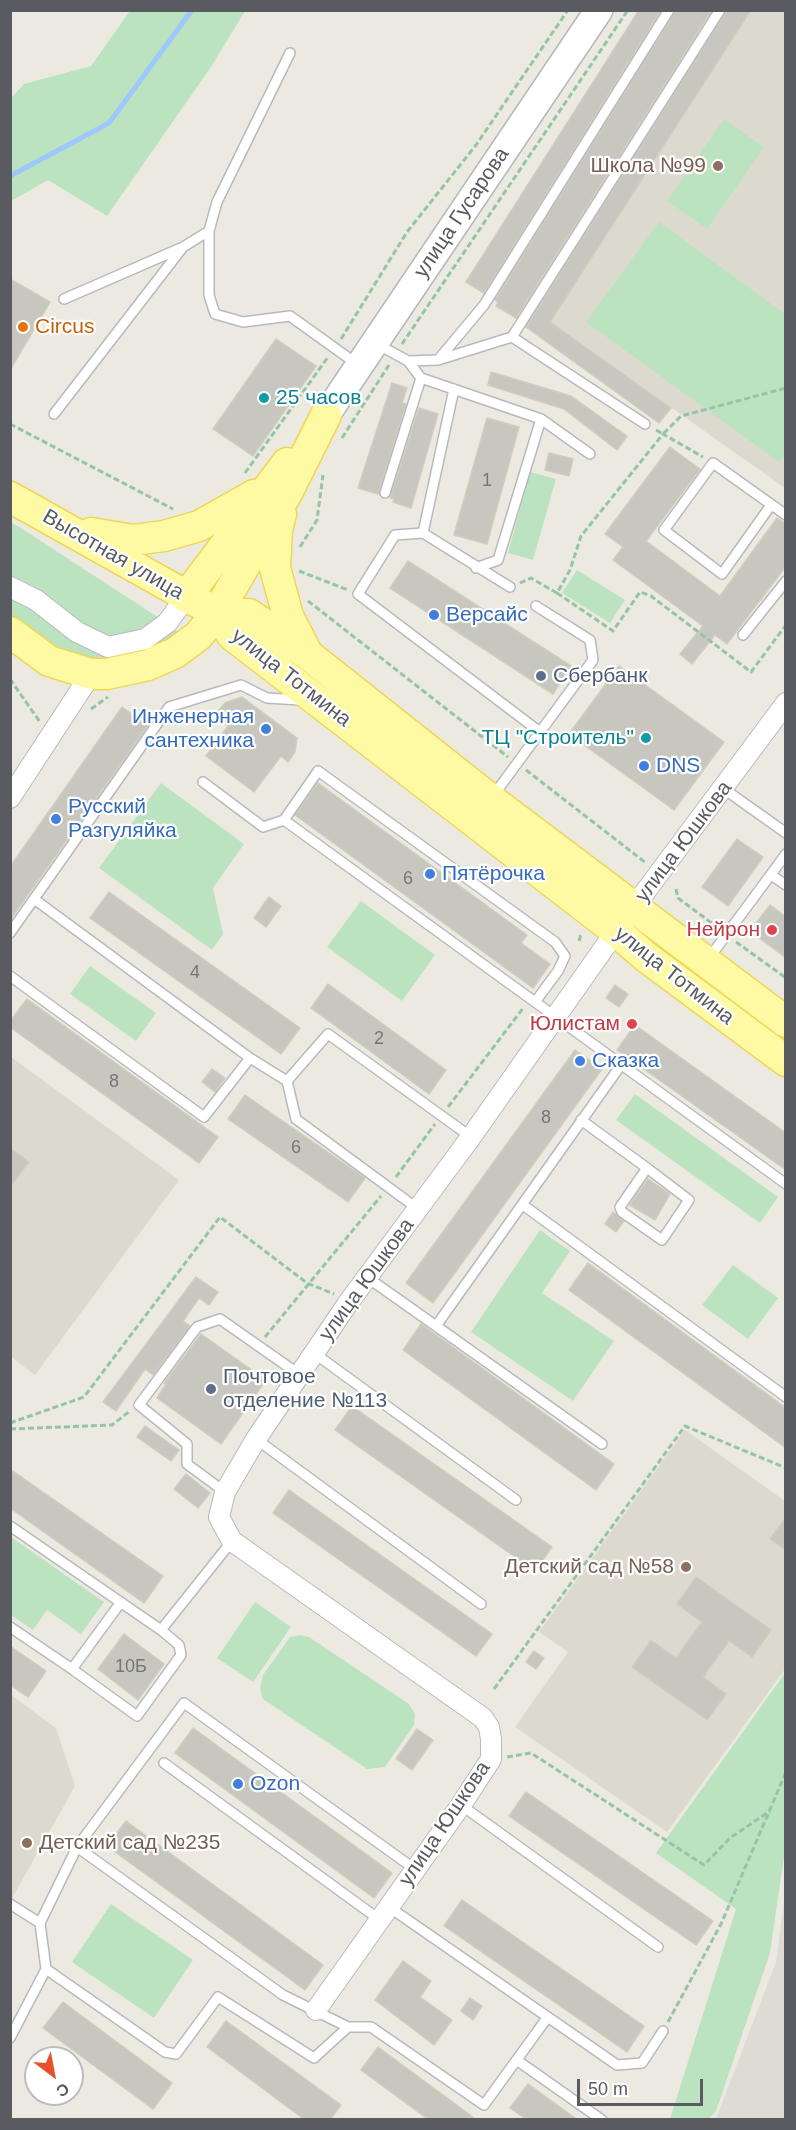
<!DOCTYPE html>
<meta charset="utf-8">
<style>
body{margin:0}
#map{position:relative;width:796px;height:2130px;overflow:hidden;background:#eceae0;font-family:Helvetica,sans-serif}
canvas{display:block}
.frame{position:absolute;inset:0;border:12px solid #595b61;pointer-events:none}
.north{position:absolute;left:24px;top:2046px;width:60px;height:60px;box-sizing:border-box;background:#fff;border:2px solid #bdbdc0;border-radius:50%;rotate:148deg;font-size:16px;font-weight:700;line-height:24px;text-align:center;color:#595b61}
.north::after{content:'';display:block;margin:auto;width:21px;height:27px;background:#e6502b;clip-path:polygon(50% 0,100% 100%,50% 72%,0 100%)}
.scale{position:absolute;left:577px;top:2079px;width:126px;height:27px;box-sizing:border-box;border:3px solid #595b61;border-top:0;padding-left:8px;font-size:18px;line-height:21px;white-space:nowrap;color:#595b61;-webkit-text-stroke:4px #fff;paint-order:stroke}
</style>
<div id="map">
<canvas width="796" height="2130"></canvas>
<div class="frame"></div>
<div class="north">С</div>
<div class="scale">50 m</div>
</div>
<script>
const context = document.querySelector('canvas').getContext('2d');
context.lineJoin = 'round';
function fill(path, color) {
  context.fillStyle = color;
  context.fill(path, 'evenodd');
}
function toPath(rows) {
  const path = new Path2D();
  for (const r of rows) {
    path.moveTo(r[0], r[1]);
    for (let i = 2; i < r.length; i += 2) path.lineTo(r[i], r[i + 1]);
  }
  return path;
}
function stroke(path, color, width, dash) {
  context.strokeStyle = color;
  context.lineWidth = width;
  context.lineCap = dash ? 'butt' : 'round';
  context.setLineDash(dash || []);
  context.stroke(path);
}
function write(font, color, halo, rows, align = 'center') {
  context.font = font + ' Helvetica,sans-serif';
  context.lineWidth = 4.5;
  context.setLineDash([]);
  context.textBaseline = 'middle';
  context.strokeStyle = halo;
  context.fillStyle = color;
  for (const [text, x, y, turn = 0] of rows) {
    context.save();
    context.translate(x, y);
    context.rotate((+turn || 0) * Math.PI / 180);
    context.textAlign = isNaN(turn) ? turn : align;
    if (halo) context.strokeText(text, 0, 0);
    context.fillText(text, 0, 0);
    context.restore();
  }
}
const industrial = toPath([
 [785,1894,785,2119,716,2119,776,1962]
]);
const education = toPath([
 [751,11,785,11,785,488,550,322],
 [11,1057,179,1180,35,1375,11,1357],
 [685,1430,785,1501,785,1669,667,1832,515,1727,568,1652,539,1632],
 [11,1695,56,1728,75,1786,11,1900]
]);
const green = toPath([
 [130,11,245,11,211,67,107,216,48,180,11,201,11,98,24,84,91,66],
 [724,119,764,147,707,229,667,201],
 [659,222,785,314,786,453,779,462,586,322],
 [530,472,556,479,533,560,508,553],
 [10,522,21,528,159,618,128,635,99,638,85,629,25,582,11,576],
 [577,570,625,600,610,623,562,593],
 [11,595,72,640,94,652,118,655,162,641,175,630,181,634,162,647,110,663,66,656,31,633,11,615],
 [161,783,244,844,213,888,223,934,212,950,99,868],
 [361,901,435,955,402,1001,327,947],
 [90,966,156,1013,136,1041,70,994],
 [635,1094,778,1197,760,1223,616,1120],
 [540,1230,570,1251,542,1293,614,1341,573,1401,471,1332],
 [733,1265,778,1298,748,1339,702,1305],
 [11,1537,104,1602,81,1634,47,1610,33,1630,11,1615],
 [255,1602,291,1627,253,1682,217,1658],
 [300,1635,309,1637,409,1704,415,1714,414,1725,385,1767,367,1769,263,1699,260,1688,263,1675,290,1637],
 [785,1673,786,1843,770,1953,716,2111,709,2119,670,2119,736,1909,656,1853],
 [111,1904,193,1960,154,2018,72,1962]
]);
const stream = toPath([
 [10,176,109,123,192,10]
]);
const building = toPath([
 [639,10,661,10,484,293,466,282,639,10],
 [676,10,712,10,516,318,496,306,498,302,495,300,676,10],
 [727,10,751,10,550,322,671,408,659,423,526,327,727,10],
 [10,279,50,302,10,370,10,279],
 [276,339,316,366,253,456,213,429,276,339],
 [491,372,571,396,627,436,617,450,564,409,488,385,491,372],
 [392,383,407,388,402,403,406,404,378,494,358,488,392,383],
 [419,408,438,414,411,508,393,502,394,499,390,498,419,408],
 [487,418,519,427,487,544,454,535,487,418],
 [670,447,700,469,646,541,720,596,777,518,786,524,786,566,727,644,715,635,692,664,680,654,703,626,613,560,623,547,605,534,670,447],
 [549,453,573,459,569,476,545,470,549,453],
 [408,561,571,666,553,694,390,588,408,561],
 [619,666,724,742,674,810,569,734,619,666],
 [242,697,297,738,295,752,288,762,281,756,254,792,206,756,228,726,215,715,225,703,242,697],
 [122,707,148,725,10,920,10,867,122,707],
 [318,783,527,935,521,943,550,964,533,988,295,815,318,783],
 [737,839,763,857,728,906,702,887,737,839],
 [109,892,300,1028,281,1054,90,918,109,892],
 [269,897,281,906,266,927,254,918,269,897],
 [770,905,786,917,786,958,750,931,770,905],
 [328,984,446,1070,429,1094,311,1008,328,984],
 [615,985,628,994,619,1007,606,998,615,985],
 [27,999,218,1137,199,1163,10,1027,10,1021,27,999],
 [635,1025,786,1133,786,1170,617,1050,635,1025],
 [575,1050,602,1069,433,1303,406,1283,575,1050],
 [212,1069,225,1078,215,1092,202,1082,212,1069],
 [245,1095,365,1178,348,1202,228,1119,245,1095],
 [10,1148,29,1162,10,1187,10,1148],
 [648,1179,670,1194,655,1220,630,1205,648,1179],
 [613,1212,624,1221,616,1232,605,1224,613,1212],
 [588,1263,786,1408,786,1448,569,1290,588,1263],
 [196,1277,218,1292,209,1305,199,1298,183,1321,190,1326,153,1375,145,1369,116,1411,103,1402,196,1277],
 [421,1324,614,1464,596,1490,403,1350,421,1324],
 [201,1334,266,1380,221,1444,157,1398,166,1384,164,1383,201,1334],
 [352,1406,552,1547,535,1571,335,1430,352,1406],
 [145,1426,179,1450,171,1461,137,1437,145,1426],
 [10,1469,163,1576,144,1603,10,1508,10,1469],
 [186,1474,210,1493,198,1508,174,1489,186,1474],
 [289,1490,492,1634,476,1656,273,1513,289,1490],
 [786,1517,786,1550,770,1539,786,1517],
 [696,1577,771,1630,752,1657,729,1641,703,1677,726,1694,707,1720,632,1667,651,1640,676,1658,702,1622,677,1604,696,1577],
 [124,1634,164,1664,138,1700,98,1669,124,1634],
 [10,1646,46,1671,28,1697,10,1685,10,1646],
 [534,1651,544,1658,536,1669,526,1662,534,1651],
 [193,1728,392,1873,374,1898,175,1753,193,1728],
 [417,1729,433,1740,412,1770,396,1759,417,1729],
 [526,1792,713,1921,696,1945,509,1816,526,1792],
 [126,1821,323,1965,305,1990,107,1846,126,1821],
 [462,1900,644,2026,627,2052,444,1926,462,1900],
 [403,1961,431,1981,420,1997,452,2020,434,2045,375,2000,403,1961],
 [470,1998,482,2006,473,2020,461,2011,470,1998],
 [63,2002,172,2083,153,2109,43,2028,63,2002],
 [226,2021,341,2105,330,2120,305,2120,207,2047,226,2021],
 [378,2047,477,2120,429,2120,361,2070,378,2047],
 [528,2084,578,2120,527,2120,510,2108,528,2084]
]);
const path = toPath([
 [341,339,407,232,476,145,568,10],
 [402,344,628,10],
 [10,424,173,509],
 [656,430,663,434,681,416,786,388],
 [342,438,389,365],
 [245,473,328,357],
 [300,547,317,520,323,475],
 [299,571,348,590],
 [520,583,531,578,557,593,570,570,581,536,663,434,703,457],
 [557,593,613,631,640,592,651,596,751,672,786,625],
 [308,601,508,757],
 [10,679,40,722],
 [91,709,108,697],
 [526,770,646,863],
 [676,889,678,898,717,927],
 [579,941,581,934],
 [736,942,786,978],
 [448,1107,524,1007],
 [396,1177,435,1124],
 [265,1337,381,1196],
 [10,1423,84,1397,220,1217,307,1283,334,1294],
 [10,1429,112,1425,130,1411],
 [494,1689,685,1426,786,1468],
 [507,1757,531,1753,704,1865,730,1838,770,1811],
 [668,2022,721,1924,786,1772]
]);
const service = toPath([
 [290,53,217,202,209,231,209,295,215,314,243,322,290,316,357,364],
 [64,299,181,248],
 [512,337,645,424],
 [377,344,408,361,421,378,541,419,498,560,476,568],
 [438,360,512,337,720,10],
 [408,361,438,360,484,305,669,10],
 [454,389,423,533,510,587],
 [54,414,183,247,209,231],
 [541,419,590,454],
 [385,493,421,378],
 [771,505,722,574,664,530,713,463,786,515],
 [423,533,395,535,358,594,540,732],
 [743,635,786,581],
 [203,782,263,827,284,820],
 [724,789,786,833],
 [493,796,593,660,590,640,536,606],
 [771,875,786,885],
 [34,899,250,1058],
 [10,933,169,707,241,685,267,698,301,700],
 [709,958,786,854],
 [10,976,204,1117,250,1058,287,1081,296,1119,418,1209],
 [535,1002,558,971,565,956,555,942,318,771,284,820,786,1184],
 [287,1081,328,1034,471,1137],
 [581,1120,647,1168,620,1207,622,1212,662,1240,689,1200,647,1168],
 [523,1205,786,1397],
 [368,1278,436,1326,621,1065],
 [436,1326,602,1444],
 [314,1353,516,1500],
 [256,1439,481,1604],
 [225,1492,187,1464,187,1444,139,1405,197,1327,220,1319,300,1375],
 [10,1526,161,1630,232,1541],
 [10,1627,72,1669,121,1602],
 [72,1669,137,1716,181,1655,179,1645,161,1630],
 [164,1763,380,1920],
 [461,1805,658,1947],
 [10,1904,40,1923],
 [389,1907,617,2065,642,2063,663,2031],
 [46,1969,165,2052,176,2054,218,1997,314,2058,348,2027,283,1995,77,1847],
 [348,2027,371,2027,484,2105,547,2018],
 [10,2038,46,1969,40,1923,77,1847,184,1703,416,1870],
 [518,2061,602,2120]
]);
const minor = toPath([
 [10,587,36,600,77,632,108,647,145,639,167,623,186,597],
 [10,798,91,674],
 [316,2010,461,1805,491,1759,491,1739,489,1727,483,1718,232,1541,219,1517,225,1492,256,1439,348,1303,471,1137,616,931,786,703]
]);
const secondary = toPath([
 [326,415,599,10]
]);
const primary = toPath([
 [10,497,217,613,249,614,307,654,490,799,786,1022],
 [281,514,277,530,275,568,288,616,306,651],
 [91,533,133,540,164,536,199,526,254,495],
 [186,597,287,463],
 [217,613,232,635,616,931,646,957,786,1061],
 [10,632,49,661,91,674,107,674,148,665,175,653,198,636,217,613,287,493,326,415]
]);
const markers = [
 [718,166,6,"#8d6e63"],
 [23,327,6,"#e8710a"],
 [264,398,6,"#0f9aa8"],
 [434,615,6,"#3f7fe0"],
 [541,676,6,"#5c6f8a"],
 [266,729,6,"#3f7fe0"],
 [646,738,6,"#0f9aa8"],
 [644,766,6,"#3f7fe0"],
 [56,819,6,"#3f7fe0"],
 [430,874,6,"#3f7fe0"],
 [772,930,6,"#e0444e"],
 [632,1024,6,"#e0444e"],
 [580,1061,6,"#3f7fe0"],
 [211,1389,6,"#5c6f8a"],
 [686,1567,6,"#8d6e63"],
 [238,1784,6,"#3f7fe0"],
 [27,1843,6,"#8d6e63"]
];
const numberNames = [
 ["1",487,481],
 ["6",408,879],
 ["4",195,973],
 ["2",379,1039],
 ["8",114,1082],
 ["8",546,1118],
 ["6",296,1148],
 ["10Б",131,1667]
];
const educationNames = [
 ["Школа №99",706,166],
 ["Детский сад №58",674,1567],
 ["Детский сад №235",39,1843,"left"]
];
const streetNames = [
 ["улица Гусарова",462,213,-56],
 ["Высотная улица",113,555,30],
 ["улица Тотмина",291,678,38],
 ["улица Юшкова",684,842,-53],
 ["улица Тотмина",674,976,38],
 ["улица Юшкова",367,1280,-54],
 ["улица Юшкова",445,1824,-56]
];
const foodNames = [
 ["Circus",35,327]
];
const cultureNames = [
 ["25 часов",276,398],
 ["ТЦ \"Строитель\"",634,738,"right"]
];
const shopNames = [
 ["Версайс",446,615],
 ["Инженерная",254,717,"right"],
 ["сантехника",254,741,"right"],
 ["DNS",656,766],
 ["Русский",68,807],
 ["Разгуляйка",68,831],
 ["Пятёрочка",442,874],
 ["Сказка",592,1061],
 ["Ozon",250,1784]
];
const serviceNames = [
 ["Сбербанк",553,676],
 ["Почтовое",223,1377],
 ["отделение №113",223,1401]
];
const healthNames = [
 ["Нейрон",760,930],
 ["Юлистам",620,1024]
];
fill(industrial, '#dddbd4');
fill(education, '#dcdace');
fill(green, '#bce3c0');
stroke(stream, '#9ec8fd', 5);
fill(building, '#c8c7bf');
stroke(building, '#d0cdbe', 1.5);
stroke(service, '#b8b9bf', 12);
stroke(minor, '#b8b9bf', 22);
stroke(secondary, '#b6b8bf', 30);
stroke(primary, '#efd656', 33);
stroke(path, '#95c4a8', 3, [6, 3]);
stroke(service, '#fff', 9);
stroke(minor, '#fff', 20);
stroke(secondary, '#fff', 27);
stroke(primary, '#fefaa3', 30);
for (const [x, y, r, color] of markers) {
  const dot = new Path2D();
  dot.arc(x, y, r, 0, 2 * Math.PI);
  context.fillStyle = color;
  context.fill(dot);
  stroke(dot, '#fff', 2);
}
write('18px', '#757678', null, numberNames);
write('21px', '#785e54', '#fff', educationNames, 'right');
write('21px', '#595b61', '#fff', streetNames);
write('21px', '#c56008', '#fff', foodNames, 'left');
write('21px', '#0d838f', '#fff', cultureNames, 'left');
write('21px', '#366cbe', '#fff', shopNames, 'left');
write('21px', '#4e5e75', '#fff', serviceNames, 'left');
write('21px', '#be3a42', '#fff', healthNames, 'right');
</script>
